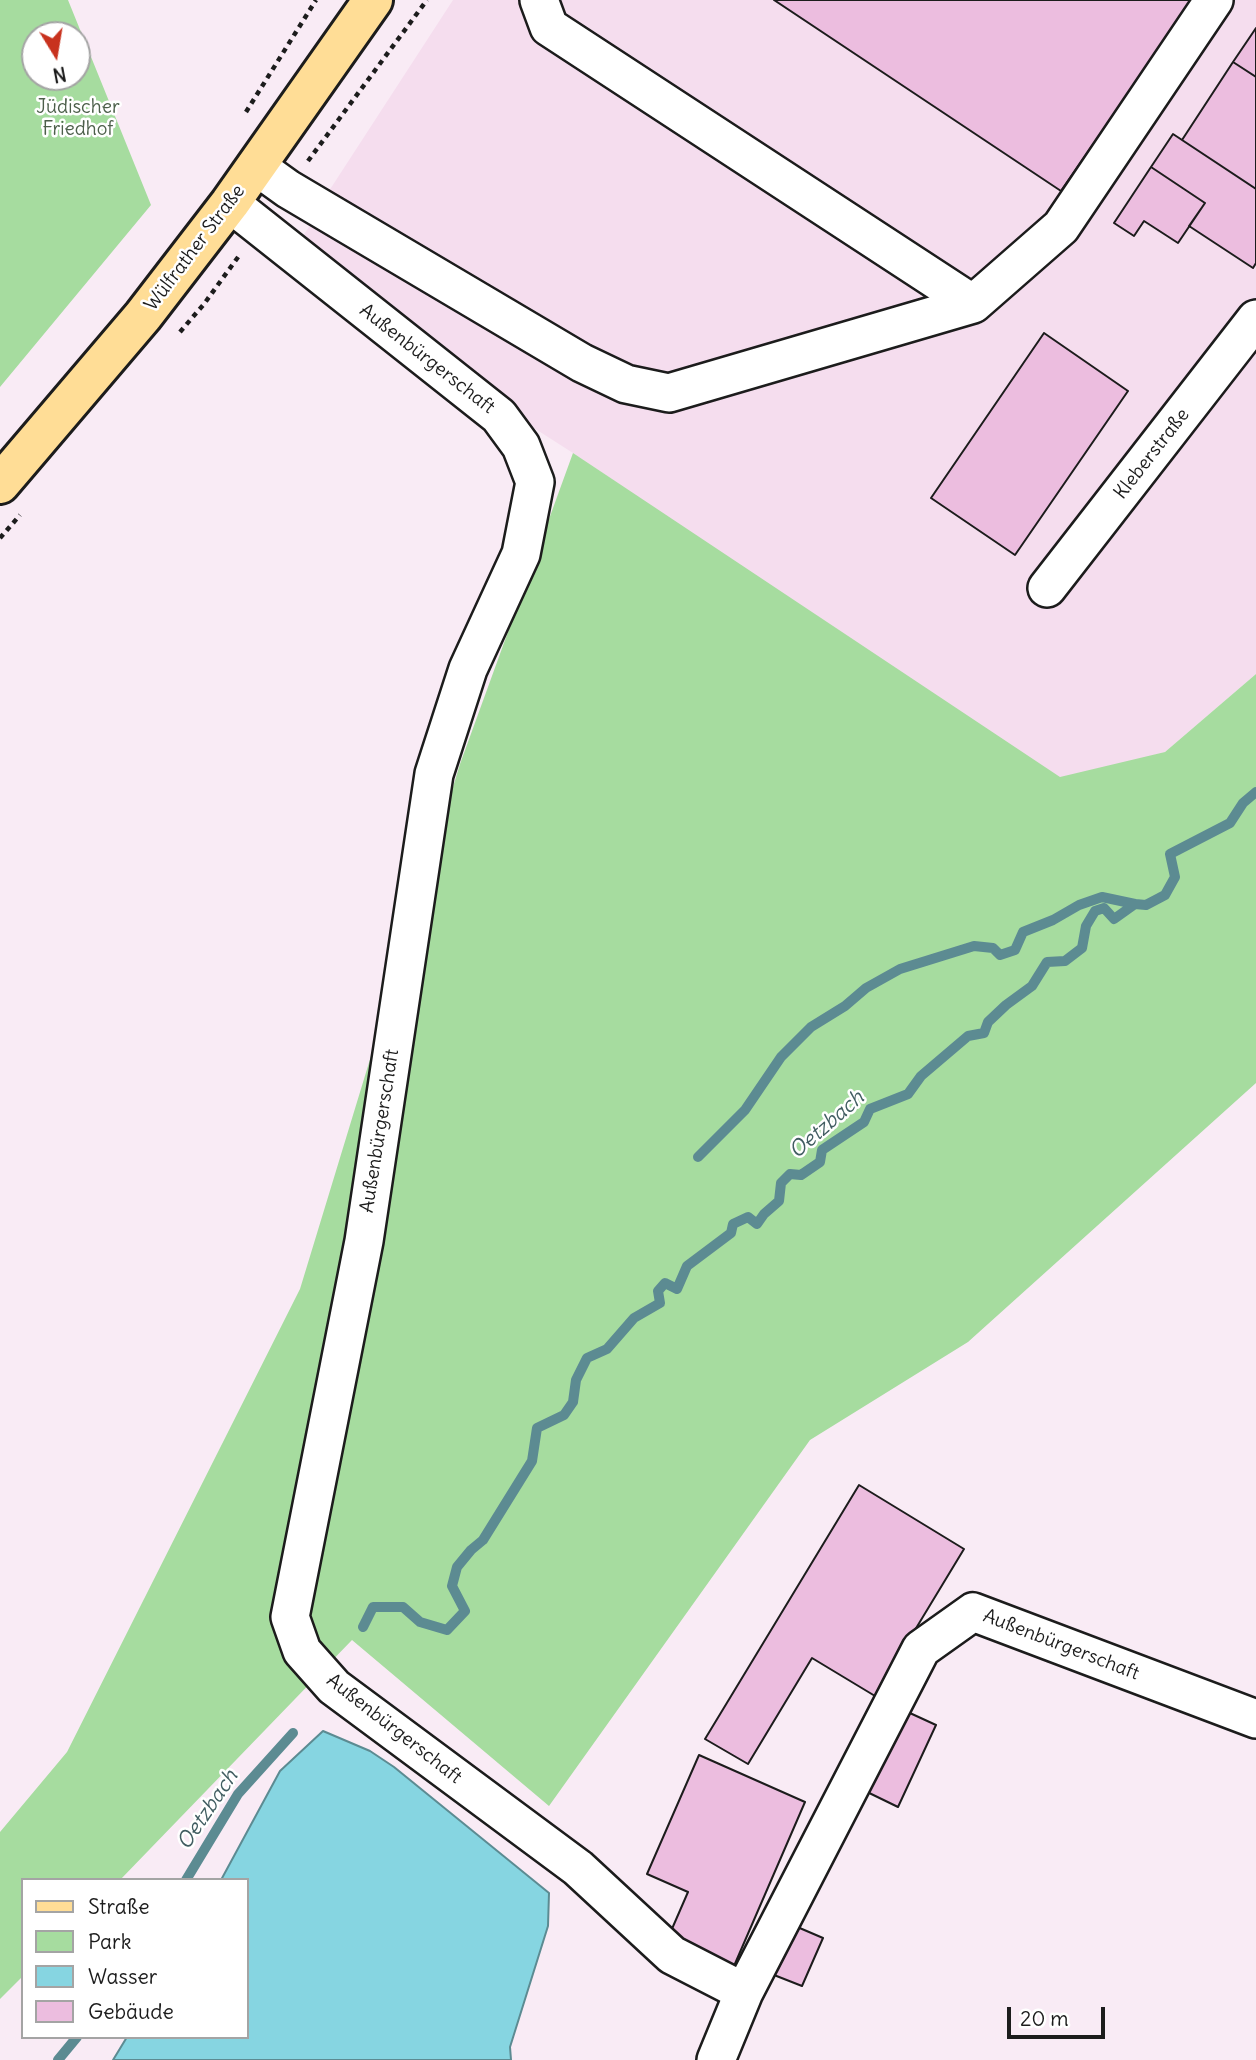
<!DOCTYPE html>
<meta charset="utf-8">
<style>
body{margin:0}
#map{position:relative;width:1256px;height:2060px;overflow:hidden;background:#f9ebf5;font-family:Delius,sans-serif}
canvas{display:block}
.legend{position:absolute;left:21px;top:1878px;width:228px;height:161px;box-sizing:border-box;background:#fff;border:2px solid #a4a4a4;margin:0;padding:9px 12px;list-style:none;font-size:21px;color:#1c1c1c}
.legend li{display:flex;align-items:center;gap:14px;height:35px}
.legend b{width:35px;border:2px solid #a4a4a4}
.north{position:absolute;left:21px;top:21px;width:70px;height:70px;box-sizing:border-box;background:#fff;border:2px solid #a4a4a4;border-radius:50%;rotate:169deg;font-size:19px;font-weight:700;line-height:28px;text-align:center;color:#1c1c1c}
.north::after{content:'';display:block;margin:auto;width:24px;height:32px;background:#c8321e;clip-path:polygon(50% 0,100% 100%,50% 72%,0 100%)}
.scale{position:absolute;left:1007px;top:2007px;width:98px;height:32px;box-sizing:border-box;border:4px solid #1c1c1c;border-top:0;padding-left:9px;font-size:21px;line-height:24px;white-space:nowrap;color:#1c1c1c;-webkit-text-stroke:5px #fff;paint-order:stroke}
</style>
<div id="map">
<canvas width="1256" height="2060"></canvas>
<ul class="legend">
<li><b style="height:9px;background:#ffdd96"></b>Straße</li>
<li><b style="height:19px;background:#a6dc9f"></b>Park</li>
<li><b style="height:19px;background:#86d5e1"></b>Wasser</li>
<li><b style="height:19px;background:#ecbddf"></b>Gebäude</li>
</ul>
<div class="north">N</div>
<div class="scale">20 m</div>
</div>
<script>
const context = document.querySelector('canvas').getContext('2d');
context.lineJoin = 'round';
function fill(path, color) {
  context.fillStyle = color;
  context.fill(path, 'evenodd');
}
function toPath(rows) {
  const path = new Path2D();
  for (const r of rows) {
    path.moveTo(r[0], r[1]);
    for (let i = 2; i < r.length; i += 2) path.lineTo(r[i], r[i + 1]);
  }
  return path;
}
function stroke(path, color, width, dash) {
  context.strokeStyle = color;
  context.lineWidth = width;
  context.lineCap = dash ? 'butt' : 'round';
  context.setLineDash(dash || []);
  context.stroke(path);
}
function write(font, color, halo, rows, align = 'center') {
  context.font = font + ' Delius,sans-serif';
  context.lineWidth = 5;
  context.setLineDash([]);
  context.textBaseline = 'middle';
  context.strokeStyle = halo;
  context.fillStyle = color;
  for (const [text, x, y, turn = 0] of rows) {
    context.save();
    context.translate(x, y);
    context.rotate((+turn || 0) * Math.PI / 180);
    context.textAlign = isNaN(turn) ? turn : align;
    if (halo) context.strokeText(text, 0, 0);
    context.fillText(text, 0, 0);
    context.restore();
  }
}
const built = toPath([
 [453,0,1256,0,1256,674,1165,752,1058,782,573,453,282,267,313,221,327,194]
]);
const green = toPath([
 [0,0,68,0,151,205,0,387],
 [77,35,77,77,35,77,35,35],
 [573,453,1060,777,1165,752,1256,674,1256,1083,968,1342,810,1440,549,1806,352,1640,120,1880,23,1880,23,1976,0,1999,0,1832,67,1752,300,1289,460,764]
]);
const water = toPath([
 [323,1731,370,1751,394,1767,549,1893,548,1926,510,2047,511,2060,113,2060,127,2037,247,2037,247,1880,221,1880,280,1771,323,1731]
]);
const stream = toPath([
 [698,1157,745,1110,781,1057,811,1027,845,1006,866,988,900,969,974,946,993,948,1000,955,1015,950,1023,932,1053,920,1079,905,1102,897,1135,904],
 [363,1627,373,1607,403,1607,420,1622,447,1630,465,1611,452,1586,457,1567,471,1550,483,1540,532,1461,537,1428,564,1415,573,1402,576,1380,587,1358,607,1349,634,1318,660,1303,658,1291,665,1283,677,1289,687,1266,731,1233,733,1224,748,1217,757,1224,764,1214,779,1201,781,1183,790,1174,801,1175,820,1162,822,1150,864,1122,870,1109,908,1094,921,1076,968,1036,984,1033,988,1022,1006,1005,1032,986,1047,962,1065,961,1082,948,1086,926,1095,911,1104,908,1114,919,1135,904,1146,905,1165,895,1175,877,1170,854,1230,823,1243,803,1256,792],
 [186,1880,238,1794,293,1733],
 [58,2060,77,2037]
]);
const building = toPath([
 [774,0,1193,0,1061,191,774,0],
 [1256,28,1256,77,1233,62,1256,28],
 [1233,62,1256,77,1256,189,1182,140,1233,62],
 [1173,134,1256,189,1256,263,1253,268,1189,226,1205,203,1151,167,1173,134],
 [1151,167,1205,203,1178,243,1144,221,1134,236,1114,223,1151,167],
 [1044,333,1128,391,1015,555,931,498,1044,333],
 [859,1485,964,1549,875,1696,812,1658,748,1764,705,1739,859,1485],
 [899,1708,936,1725,898,1807,861,1789,899,1708],
 [699,1755,805,1802,734,1966,668,1938,688,1892,647,1874,699,1755],
 [795,1926,823,1938,802,1986,774,1975,795,1926]
]);
const path = toPath([
 [246,112,316,0],
 [308,161,427,0],
 [180,332,204,304,241,253],
 [0,538,20,515]
]);
const minor = toPath([
 [539,0,549,27,973,304],
 [256,166,288,189,582,363,626,384,669,393,973,304,1061,227,1214,0],
 [230,203,499,416,521,446,535,482,521,554,468,669,434,774,364,1241,290,1617,302,1651,334,1687,578,1868,672,1955,744,1992,921,1649,973,1612,1256,1719],
 [1047,588,1256,319],
 [716,2060,744,1992]
]);
const major = toPath([
 [0,484,143,316,230,203,373,0]
]);
const parkNames = [
 ["Jüdischer",78,108],
 ["Friedhof",78,130]
];
const streetNames = [
 ["Wülfrather Straße",195,248,-53],
 ["Außenbürgerschaft",427,359,38],
 ["Kleberstraße",1152,454,-52],
 ["Außenbürgerschaft",380,1131,-81],
 ["Außenbürgerschaft",1061,1645,21],
 ["Außenbürgerschaft",394,1729,38]
];
const waterNames = [
 ["Oetzbach",827,1125,-41],
 ["Oetzbach",208,1810,-56]
];
fill(built, '#f5ddee');
fill(green, '#a6dc9f');
fill(water, '#86d5e1');
stroke(water, '#5c8b92', 2);
stroke(stream, '#5c8b92', 10);
fill(building, '#ecbddf');
stroke(building, '#1c1c1c', 2);
stroke(minor, '#1c1c1c', 42);
stroke(major, '#1c1c1c', 44);
stroke(path, '#1c1c1c', 4.5, [5, 5]);
stroke(minor, '#fff', 37);
stroke(major, '#ffdd96', 38);
write('19px', '#4c5f4a', '#fff', parkNames);
write('19px', '#1c1c1c', '#fff', streetNames);
write('italic 21px', '#415d61', '#fff', waterNames);
</script>
